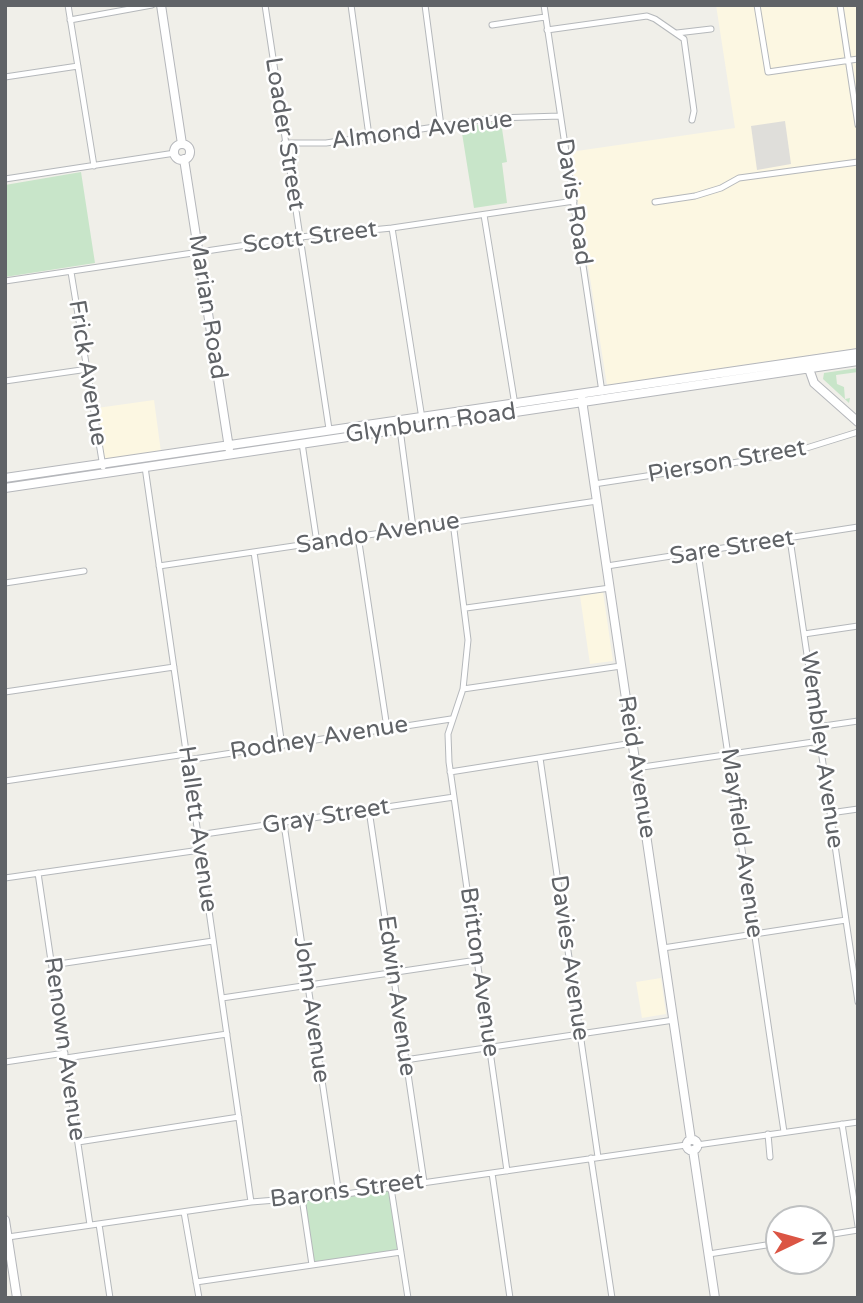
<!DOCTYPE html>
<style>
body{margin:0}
#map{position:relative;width:863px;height:1303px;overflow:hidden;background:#f0efe9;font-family:"Varela Round",sans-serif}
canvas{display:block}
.frame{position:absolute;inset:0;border:7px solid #606367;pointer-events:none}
.north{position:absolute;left:765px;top:1205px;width:70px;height:70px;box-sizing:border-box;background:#fff;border:2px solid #bfc1c2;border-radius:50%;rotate:85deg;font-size:19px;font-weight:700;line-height:28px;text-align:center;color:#606367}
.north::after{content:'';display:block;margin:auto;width:24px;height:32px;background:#db5544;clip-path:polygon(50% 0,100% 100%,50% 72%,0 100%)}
</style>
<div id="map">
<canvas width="863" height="1303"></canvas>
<div class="frame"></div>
<div class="north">N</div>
</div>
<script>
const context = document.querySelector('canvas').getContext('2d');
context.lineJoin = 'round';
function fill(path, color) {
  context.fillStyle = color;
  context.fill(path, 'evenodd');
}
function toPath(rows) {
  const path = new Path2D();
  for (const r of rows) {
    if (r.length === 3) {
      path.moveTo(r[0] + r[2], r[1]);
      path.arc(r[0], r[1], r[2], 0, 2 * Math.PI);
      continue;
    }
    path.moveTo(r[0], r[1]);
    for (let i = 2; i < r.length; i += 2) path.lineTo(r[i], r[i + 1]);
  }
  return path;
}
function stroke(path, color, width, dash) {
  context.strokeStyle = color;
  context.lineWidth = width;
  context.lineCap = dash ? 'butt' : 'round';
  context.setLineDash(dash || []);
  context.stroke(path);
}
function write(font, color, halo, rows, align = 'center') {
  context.font = font + ' "Varela Round",sans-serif';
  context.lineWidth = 5;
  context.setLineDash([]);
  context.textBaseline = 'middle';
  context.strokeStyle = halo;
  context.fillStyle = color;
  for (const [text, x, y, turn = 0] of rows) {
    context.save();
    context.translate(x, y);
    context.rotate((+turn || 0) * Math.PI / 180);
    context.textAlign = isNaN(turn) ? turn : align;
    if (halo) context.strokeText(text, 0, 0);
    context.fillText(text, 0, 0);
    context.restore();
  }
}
const commercial = toPath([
 [716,5,858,5,858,348,607,385,570,152,735,128],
 [154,400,161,452,105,461,97,408],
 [603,592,613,661,590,664,580,596],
 [661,978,666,1014,642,1018,636,982]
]);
const industrial = toPath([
 [785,121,791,164,757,170,751,126]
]);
const green = toPath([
 [501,122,507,162,502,163,507,203,474,208,461,127],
 [81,172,95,263,5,277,5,185],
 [858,368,858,372,836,375,837,384,844,387,845,399,850,398,849,403,823,379,824,373],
 [391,1188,401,1252,312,1265,302,1198]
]);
const street = toPath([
 [68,5,94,166],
 [265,5,329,429],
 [351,5,369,136],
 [425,5,441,126],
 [544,5,602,392],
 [757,5,768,72,858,59],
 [840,5,858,125],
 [70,20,152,5],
 [492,25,545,17],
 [547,30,647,16,655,19,684,39,694,111,692,120],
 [677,33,711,29],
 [5,77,78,66],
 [284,143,326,143,496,118,560,116],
 [5,179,175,153],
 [655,202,695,196,721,188,739,178,858,162],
 [484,215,515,405],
 [392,228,423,425],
 [71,272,103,467],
 [5,281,300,237,392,228,574,201],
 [5,381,88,369],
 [400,429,413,528],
 [302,443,317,543],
 [145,467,251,1202],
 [594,484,784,455,858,432],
 [453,522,468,640,463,689,448,734,449,762,507,1171],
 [358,536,387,728],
 [790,539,858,1002],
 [254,552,282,746],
 [698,553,784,1132],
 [159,566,597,501],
 [607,566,858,527],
 [5,583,84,571],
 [466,608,610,588],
 [804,634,858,626],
 [463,689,621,666],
 [5,692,174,667],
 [817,727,858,721],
 [540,758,598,1157],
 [187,760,451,719],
 [636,768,820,741],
 [450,772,633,743],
 [5,781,186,754],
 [369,810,424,1182],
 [830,813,858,809],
 [284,824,339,1195],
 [198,835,454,797],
 [38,873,90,1225],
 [5,878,200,850],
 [663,948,846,920],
 [52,965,213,941],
 [222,998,477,960],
 [66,1058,227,1034],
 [405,1060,674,1020],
 [5,1062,65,1053],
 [842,1124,858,1226],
 [768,1134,770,1157],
 [78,1142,239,1117],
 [697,1145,858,1122],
 [591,1158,612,1298],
 [492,1173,510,1298],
 [391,1188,408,1298],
 [302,1198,312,1265],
 [184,1212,199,1298],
 [99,1224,110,1298],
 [821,1236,858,1230],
 [8,1237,251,1202,339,1195,686,1145],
 [709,1254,779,1243],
 [196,1282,401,1252]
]);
const secondary = toPath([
 [161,5,182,144],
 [182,152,8],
 [184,159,229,448],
 [808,366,814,383,858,422],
 [582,400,691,1140],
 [5,478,858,353],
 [5,488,858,361],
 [692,1145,5.5],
 [693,1150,715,1298],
 [5,1220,17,1298]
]);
const streetNames = [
 ["Almond Avenue",422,131,-7],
 ["Loader Street",284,134,81],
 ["Davis Road",573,202,81],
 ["Scott Street",310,238,-7],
 ["Marian Road",207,307,81],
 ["Frick Avenue",87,373,81],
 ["Glynburn Road",431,424,-8],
 ["Pierson Street",727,462,-10],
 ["Sando Avenue",378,534,-9],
 ["Sare Street",732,548,-9],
 ["Rodney Avenue",319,739,-9],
 ["Wembley Avenue",821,750,82],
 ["Reid Avenue",636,767,81],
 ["Gray Street",326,817,-9],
 ["Hallett Avenue",197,829,82],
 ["Mayfield Avenue",741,843,82],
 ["Davies Avenue",569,958,82],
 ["Britton Avenue",479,972,82],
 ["Edwin Avenue",396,996,82],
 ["John Avenue",311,1010,82],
 ["Renown Avenue",64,1049,82],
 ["Barons Street",347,1191,-7]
];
fill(commercial, '#fcf7e2');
fill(industrial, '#dfdeda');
fill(green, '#c8e5c9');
stroke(street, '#b5b8bb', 7);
stroke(secondary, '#b5b7bb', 10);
stroke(street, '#fff', 5);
stroke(secondary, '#fff', 8);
write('24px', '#606367', '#fff', streetNames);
</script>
